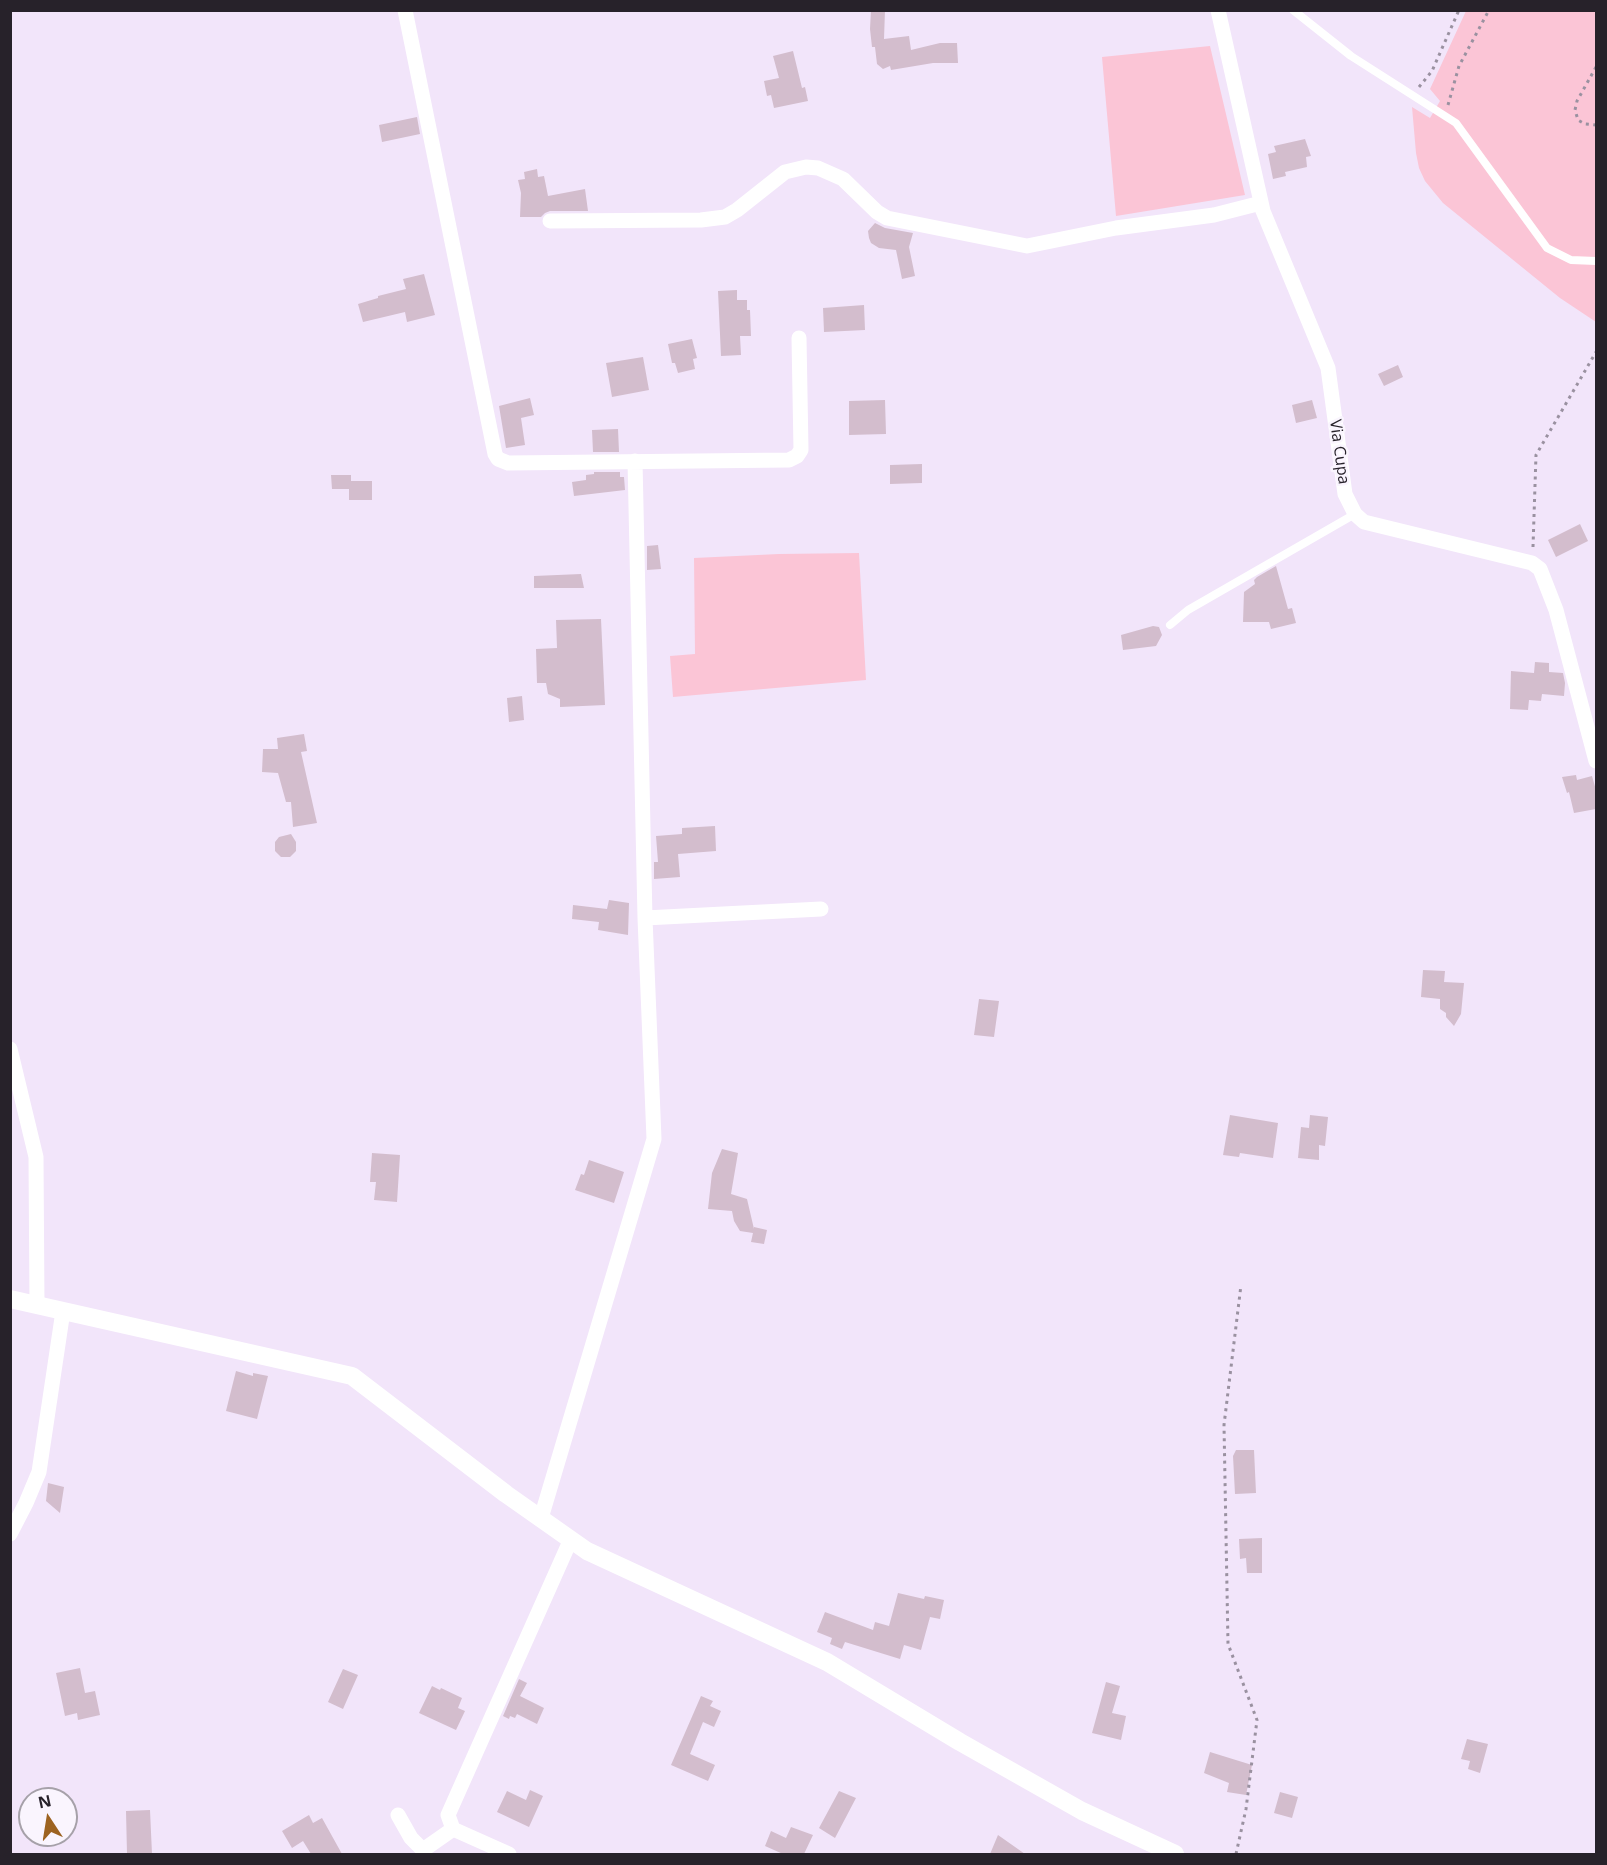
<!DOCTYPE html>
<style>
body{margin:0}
#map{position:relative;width:1607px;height:1865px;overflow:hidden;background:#f2e5fa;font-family:"Open Sans",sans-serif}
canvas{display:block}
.frame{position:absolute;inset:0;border:12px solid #27222a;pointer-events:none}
.north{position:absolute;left:18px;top:1787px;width:60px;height:60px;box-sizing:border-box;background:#faf5fe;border:2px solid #a6a1a9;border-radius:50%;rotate:348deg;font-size:16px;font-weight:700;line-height:24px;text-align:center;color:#27222a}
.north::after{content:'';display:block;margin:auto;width:21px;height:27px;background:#9d6321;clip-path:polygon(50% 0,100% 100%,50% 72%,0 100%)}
</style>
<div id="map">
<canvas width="1607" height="1865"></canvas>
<div class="frame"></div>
<div class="north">N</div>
</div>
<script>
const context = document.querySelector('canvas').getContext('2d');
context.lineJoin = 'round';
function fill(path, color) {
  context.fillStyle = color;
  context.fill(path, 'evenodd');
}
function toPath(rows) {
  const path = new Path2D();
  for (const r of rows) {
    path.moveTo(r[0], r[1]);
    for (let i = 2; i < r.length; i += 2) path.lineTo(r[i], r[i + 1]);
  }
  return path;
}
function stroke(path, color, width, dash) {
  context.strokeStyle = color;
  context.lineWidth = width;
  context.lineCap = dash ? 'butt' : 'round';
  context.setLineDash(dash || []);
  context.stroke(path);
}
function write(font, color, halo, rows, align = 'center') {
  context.font = font + ' "Open Sans",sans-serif';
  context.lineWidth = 5;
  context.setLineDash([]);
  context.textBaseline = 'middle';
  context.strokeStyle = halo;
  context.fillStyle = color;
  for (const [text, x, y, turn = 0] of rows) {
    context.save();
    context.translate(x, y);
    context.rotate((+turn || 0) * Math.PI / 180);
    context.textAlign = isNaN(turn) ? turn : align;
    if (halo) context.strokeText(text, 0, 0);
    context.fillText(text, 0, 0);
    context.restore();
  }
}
const green = toPath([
 [1466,11,1596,11,1596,322,1560,298,1443,203,1425,181,1419,168,1416,153,1412,107,1430,118,1440,101,1430,89],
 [1210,46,1245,195,1116,216,1102,57],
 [859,553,866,680,673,697,670,656,695,654,694,558,779,554]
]);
const building = toPath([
 [871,10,885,10,884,39,909,36,911,50,940,43,957,43,958,63,933,63,891,70,890,66,883,69,877,64,875,47,872,47,870,29],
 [793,51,802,88,805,87,808,101,774,108,771,95,767,96,764,81,779,78,773,56],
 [417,117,420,134,382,142,379,125],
 [1305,139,1311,156,1306,157,1307,167,1285,172,1286,176,1273,179,1268,154,1276,152,1274,146],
 [537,169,538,177,544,176,548,196,585,189,588,211,550,211,545,213,541,217,520,217,521,193,518,180,525,179,524,172],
 [875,223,885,228,913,233,909,247,915,276,902,279,896,250,879,248,871,243,869,238,868,231],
 [424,274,435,315,407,322,405,312,363,322,358,304,378,298,378,296,406,289,403,279],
 [737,290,737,300,747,300,747,310,750,310,751,336,740,336,741,355,721,356,718,291],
 [864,305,865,330,824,332,823,308],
 [692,339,697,358,693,359,695,369,678,373,675,363,672,363,668,344],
 [643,357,649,390,612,397,606,363],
 [1398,365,1403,377,1384,386,1378,374],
 [530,398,534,415,521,418,525,445,506,448,499,406],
 [885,400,886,434,849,435,849,401],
 [1312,400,1317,418,1296,423,1292,405],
 [618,429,619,452,593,452,592,430],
 [922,464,922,483,890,484,890,465],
 [594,472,620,472,620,477,624,477,625,490,574,496,572,482,586,480,586,475,594,474],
 [331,475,351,475,351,481,372,481,372,500,349,500,349,489,332,489],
 [1580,524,1588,541,1556,557,1548,540],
 [658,545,661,569,647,570,647,546],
 [1276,566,1288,609,1292,608,1296,623,1271,629,1269,622,1243,622,1244,592,1255,584,1254,580,1257,577],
 [581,574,584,588,534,588,534,576],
 [601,619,605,705,560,707,560,699,548,694,546,683,537,683,536,649,557,648,556,620],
 [1153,626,1159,627,1162,635,1156,646,1123,650,1121,635],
 [1535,662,1549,663,1549,672,1563,673,1565,683,1564,696,1542,694,1541,701,1529,700,1528,710,1510,709,1511,671,1534,673],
 [522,696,524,720,509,722,507,698],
 [304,734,307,751,301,752,317,823,293,827,291,802,286,802,278,773,262,772,263,749,278,749,277,738],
 [1576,775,1577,780,1592,776,1596,790,1596,809,1574,813,1569,792,1567,793,1562,777],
 [715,826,716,851,678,854,680,877,654,879,654,862,658,862,656,836,682,834,682,828],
 [291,834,296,842,296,851,290,857,281,857,275,851,275,842,279,837],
 [609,900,629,903,628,935,598,930,599,922,572,919,573,905,607,909],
 [1423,970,1445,971,1444,982,1464,983,1461,1014,1454,1026,1446,1017,1446,1013,1440,1009,1440,999,1421,997],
 [979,999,999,1001,994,1037,974,1035],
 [1230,1115,1278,1123,1273,1158,1240,1153,1239,1157,1223,1155],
 [1310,1115,1328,1117,1325,1146,1319,1145,1319,1160,1298,1158,1301,1127,1309,1128],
 [722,1149,738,1153,731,1194,747,1199,754,1229,754,1227,767,1230,764,1244,751,1242,753,1233,740,1231,734,1221,732,1211,708,1209,712,1173],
 [372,1153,400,1155,397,1202,374,1200,376,1182,370,1182],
 [589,1160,624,1172,614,1203,575,1190,581,1174,584,1175],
 [236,1371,253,1376,253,1373,268,1376,257,1419,226,1411],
 [1236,1450,1254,1450,1256,1493,1235,1494,1233,1456],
 [48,1483,64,1487,60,1513,46,1501],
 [1262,1538,1262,1573,1247,1573,1246,1558,1240,1559,1239,1539],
 [898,1593,924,1599,925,1596,944,1600,940,1619,930,1617,921,1650,904,1645,900,1659,845,1642,842,1649,830,1644,832,1638,817,1632,825,1612,873,1630,875,1622,889,1626],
 [80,1668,85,1693,95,1691,100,1715,78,1720,77,1713,65,1716,56,1673],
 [343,1669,358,1675,343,1709,328,1702],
 [519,1679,527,1683,520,1696,544,1708,537,1724,517,1714,515,1718,510,1716,509,1719,503,1716],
 [1106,1682,1120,1686,1112,1713,1126,1716,1121,1740,1092,1733],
 [432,1686,440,1690,441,1688,462,1698,458,1708,465,1711,456,1730,419,1713],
 [701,1696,713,1701,710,1706,721,1711,714,1727,703,1722,690,1754,715,1765,708,1781,671,1765],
 [1467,1739,1488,1744,1480,1773,1468,1769,1470,1761,1461,1759],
 [1210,1752,1252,1765,1246,1795,1227,1792,1229,1783,1204,1773],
 [530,1790,543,1796,529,1827,497,1812,507,1791,526,1800],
 [839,1791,856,1798,835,1838,819,1828],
 [1280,1792,1298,1797,1292,1818,1274,1813],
 [150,1810,152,1854,127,1854,126,1811],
 [309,1815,313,1823,322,1818,342,1854,311,1854,303,1841,292,1848,282,1831],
 [791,1827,813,1835,804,1854,783,1854,765,1846,771,1831,786,1838],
 [998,1835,1025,1854,990,1854]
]);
const path = toPath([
 [1596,67,1577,101,1575,110,1578,120,1585,124,1596,125],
 [1419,87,1432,71,1459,10],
 [1448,105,1459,66,1489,10],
 [1533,547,1536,455,1596,352],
 [1236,1854,1246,1809,1257,1720,1228,1644,1224,1425,1241,1285]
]);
const service = toPath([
 [1293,10,1351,56,1456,123,1547,248,1571,260,1596,261],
 [1170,625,1188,610,1355,514]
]);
const minor = toPath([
 [405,10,495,454,498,459,508,463,789,460,797,456,801,450,799,338],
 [1218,10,1263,211,1328,368,1345,494,1355,514,1364,522,1532,563,1540,569,1556,610,1596,761],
 [550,221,701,220,725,217,737,210,785,172,806,167,818,168,843,179,877,212,887,218,1027,246,1116,228,1214,215,1261,203],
 [645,918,821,909],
 [10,1049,36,1157,37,1305],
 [541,1518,654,1139,645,918,635,461],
 [10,1534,26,1503,39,1472,63,1311],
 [398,1815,411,1838,423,1850,453,1829],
 [509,1854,453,1829,448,1815,571,1539]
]);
const tertiary = toPath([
 [10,1299,352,1376,506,1494,587,1551,827,1662,960,1742,1082,1811,1175,1854]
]);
const streetNames = [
 ["Via Cupa",1339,452,82]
];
fill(green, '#fbc5d6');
fill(building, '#d3bdcd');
stroke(path, '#9a91a0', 3, [3, 4.5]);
stroke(service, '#fff', 8);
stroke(minor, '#fff', 15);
stroke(tertiary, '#fff', 18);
write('16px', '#27222a', '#faf5fe', streetNames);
</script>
